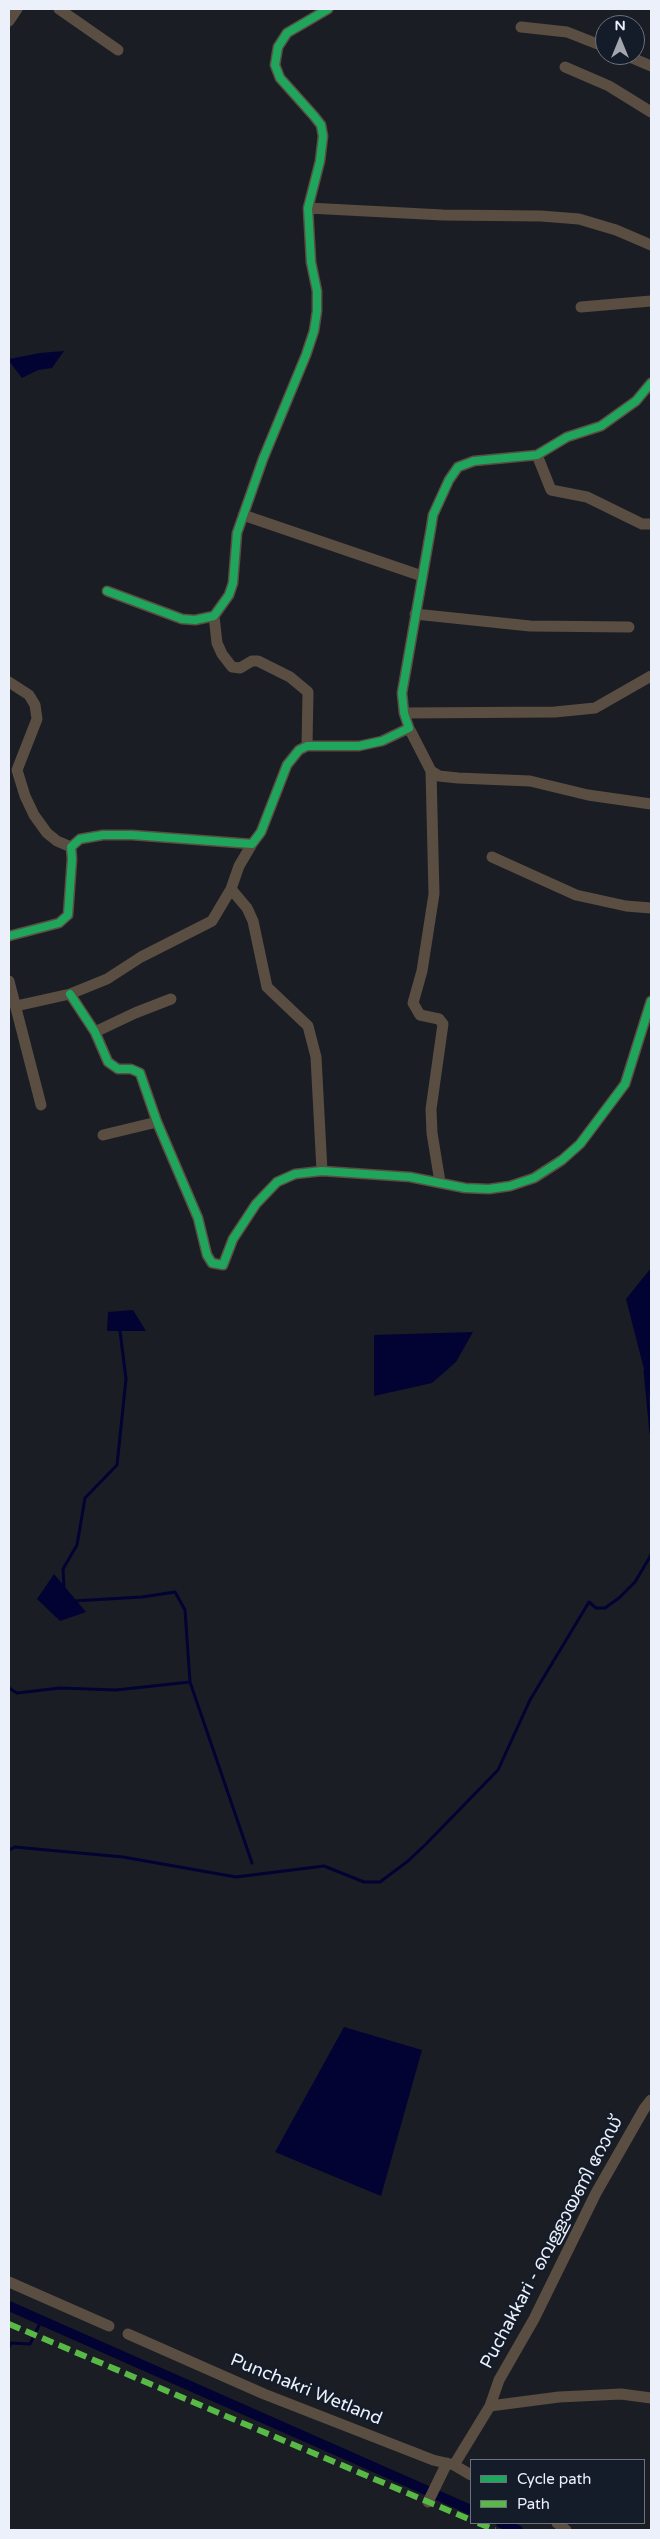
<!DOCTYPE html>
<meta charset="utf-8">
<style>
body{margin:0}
#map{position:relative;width:660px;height:2539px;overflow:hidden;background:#1a1d24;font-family:"Varela Round",sans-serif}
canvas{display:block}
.frame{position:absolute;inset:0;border:10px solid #ebf0fa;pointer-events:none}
.legend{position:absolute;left:470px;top:2459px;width:175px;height:65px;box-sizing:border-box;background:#151c29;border:1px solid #6b717d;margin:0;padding:6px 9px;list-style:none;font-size:15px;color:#ebf0fa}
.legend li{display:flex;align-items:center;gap:10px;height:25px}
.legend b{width:25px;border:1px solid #6b717d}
.north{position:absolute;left:595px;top:15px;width:50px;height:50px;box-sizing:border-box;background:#151c29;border:1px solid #6b717d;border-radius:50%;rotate:0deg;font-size:14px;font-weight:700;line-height:20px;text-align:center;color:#ebf0fa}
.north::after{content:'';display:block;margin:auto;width:18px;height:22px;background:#a2a6af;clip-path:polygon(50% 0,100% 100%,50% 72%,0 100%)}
</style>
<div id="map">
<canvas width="660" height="2539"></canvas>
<div class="frame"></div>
<ul class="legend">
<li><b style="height:6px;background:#20a55d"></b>Cycle path</li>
<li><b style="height:6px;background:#58b947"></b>Path</li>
</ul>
<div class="north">N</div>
</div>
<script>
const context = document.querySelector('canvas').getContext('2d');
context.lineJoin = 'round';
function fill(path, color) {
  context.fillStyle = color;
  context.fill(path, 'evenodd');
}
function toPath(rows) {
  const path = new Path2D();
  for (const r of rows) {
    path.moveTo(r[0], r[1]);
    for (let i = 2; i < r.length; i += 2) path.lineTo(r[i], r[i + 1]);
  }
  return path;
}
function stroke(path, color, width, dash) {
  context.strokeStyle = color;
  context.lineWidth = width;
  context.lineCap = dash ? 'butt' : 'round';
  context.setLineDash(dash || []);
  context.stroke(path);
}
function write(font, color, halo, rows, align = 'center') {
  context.font = font + ' "Varela Round","Noto Sans Malayalam",sans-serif';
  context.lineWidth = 5;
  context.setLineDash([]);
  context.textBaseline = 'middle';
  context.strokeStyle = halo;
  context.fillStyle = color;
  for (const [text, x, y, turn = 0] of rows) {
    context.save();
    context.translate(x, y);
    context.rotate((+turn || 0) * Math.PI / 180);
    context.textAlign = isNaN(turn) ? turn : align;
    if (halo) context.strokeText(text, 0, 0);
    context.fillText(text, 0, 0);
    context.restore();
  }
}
const water = toPath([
 [64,351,52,368,38,370,22,378,9,361,9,359,40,353],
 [651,1268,651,1406,646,1377,626,1299],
 [133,1310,146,1331,107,1331,108,1312],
 [473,1332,456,1362,432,1383,374,1396,374,1335],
 [54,1574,86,1612,60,1621,37,1599],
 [344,2027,422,2050,381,2196,275,2152]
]);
const stream = toPath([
 [645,1371,651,1433],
 [64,1587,63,1569,77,1545,85,1498,117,1465,126,1379,120,1331],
 [73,1601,142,1597,175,1592,185,1610,190,1682],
 [9,1688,17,1693,60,1688,116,1690,190,1682,252,1863],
 [9,1850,15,1847,123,1857,236,1877,324,1866,364,1882,380,1882,408,1861,426,1844,498,1770,530,1700,589,1602,596,1608,605,1608,619,1598,635,1582,651,1555],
 [9,2347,11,2343,30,2344,41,2321]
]);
const canal = toPath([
 [9,2306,471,2510],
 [501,2523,518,2530]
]);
const minor = toPath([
 [59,9,118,50],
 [9,21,17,9],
 [521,27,567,32,605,47],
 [625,55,651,66],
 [565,67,609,86,651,112],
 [308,208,443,215,541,216,579,219,616,230,651,245],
 [581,307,651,301],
 [537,455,551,490,587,497,642,524,651,524],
 [243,515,422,576],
 [107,591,182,619,195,620,214,616,229,595,233,583,237,533,263,459,306,355,314,331,317,311,317,291,311,262,308,208,320,161,323,136,321,125,314,116,280,78,275,65,278,47,287,33,328,9],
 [415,614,530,626,629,627],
 [214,616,217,643,222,654,232,667,240,668,252,661,258,661,290,677,308,692,307,746],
 [9,682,29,695,35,705,37,719,17,770,25,796,34,815,47,833,57,841,71,847],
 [404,713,555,712,595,708,651,676],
 [409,728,431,771,434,894,422,971,413,1003,420,1015,439,1019,443,1024,431,1109,432,1133,440,1182],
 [431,771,439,776,458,778,530,781,588,795,651,804],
 [492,857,576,895,626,906,651,908],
 [231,889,247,908,253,921,267,987,308,1026,316,1057,322,1171],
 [9,936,59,923,68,915,72,859,71,847,80,839,103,835,132,835,252,844,261,832,287,765,299,750,307,746,359,746,382,741,409,728,404,713,402,693,431,528,433,515,449,480,458,467,474,461,537,455,567,437,601,426,636,401,651,383],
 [9,981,41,1105],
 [70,994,95,1032,108,1062,118,1069,131,1069,140,1073,157,1122,198,1218,207,1255,212,1263,223,1265,233,1239,256,1204,277,1182,295,1174,322,1171,410,1177,465,1188,489,1189,510,1186,534,1178,562,1160,580,1144,625,1084,651,1001],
 [16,1006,70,994,107,979,141,957,212,921,231,889,239,866,252,844],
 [95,1032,135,1013,171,999],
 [103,1135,157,1122],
 [9,2282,109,2326],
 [128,2334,264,2394,433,2460,454,2465,471,2475],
 [490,2406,499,2380,534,2319,596,2193,644,2109,651,2100],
 [454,2465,490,2406,559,2397,621,2394,651,2398],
 [428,2502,447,2463],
 [557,2523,566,2530]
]);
const quiet = toPath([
 [9,2324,471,2520],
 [478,2523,495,2530]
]);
const cycleway = toPath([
 [107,591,182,619,195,620,214,616,229,595,233,583,237,533,263,459,306,355,314,331,317,311,317,291,311,262,308,208,320,161,323,136,321,125,314,116,280,78,275,65,278,47,287,33,328,9],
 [9,936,59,923,68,915,72,859,71,847,80,839,103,835,132,835,252,844,261,832,287,765,299,750,307,746,359,746,382,741,409,728,404,713,402,693,431,528,433,515,449,480,458,467,474,461,537,455,567,437,601,426,636,401,651,383],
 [70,994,95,1032,108,1062,118,1069,131,1069,140,1073,157,1122,198,1218,207,1255,212,1263,223,1265,233,1239,256,1204,277,1182,295,1174,322,1171,410,1177,465,1188,489,1189,510,1186,534,1178,562,1160,580,1144,625,1084,651,1001]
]);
const streetNames = [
 ["Puchakkari - വെള്ളായണി റോഡ്",552,2243,-62],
 ["Punchakri Wetland",306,2390,22]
];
fill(water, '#020333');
stroke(stream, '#020333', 3);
stroke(canal, '#020333', 10);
stroke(minor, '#5a4d41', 11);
stroke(quiet, '#58b947', 6, [12, 6]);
stroke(cycleway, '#20a55d', 8);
write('18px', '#ebf0fa', '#151c29', streetNames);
</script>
